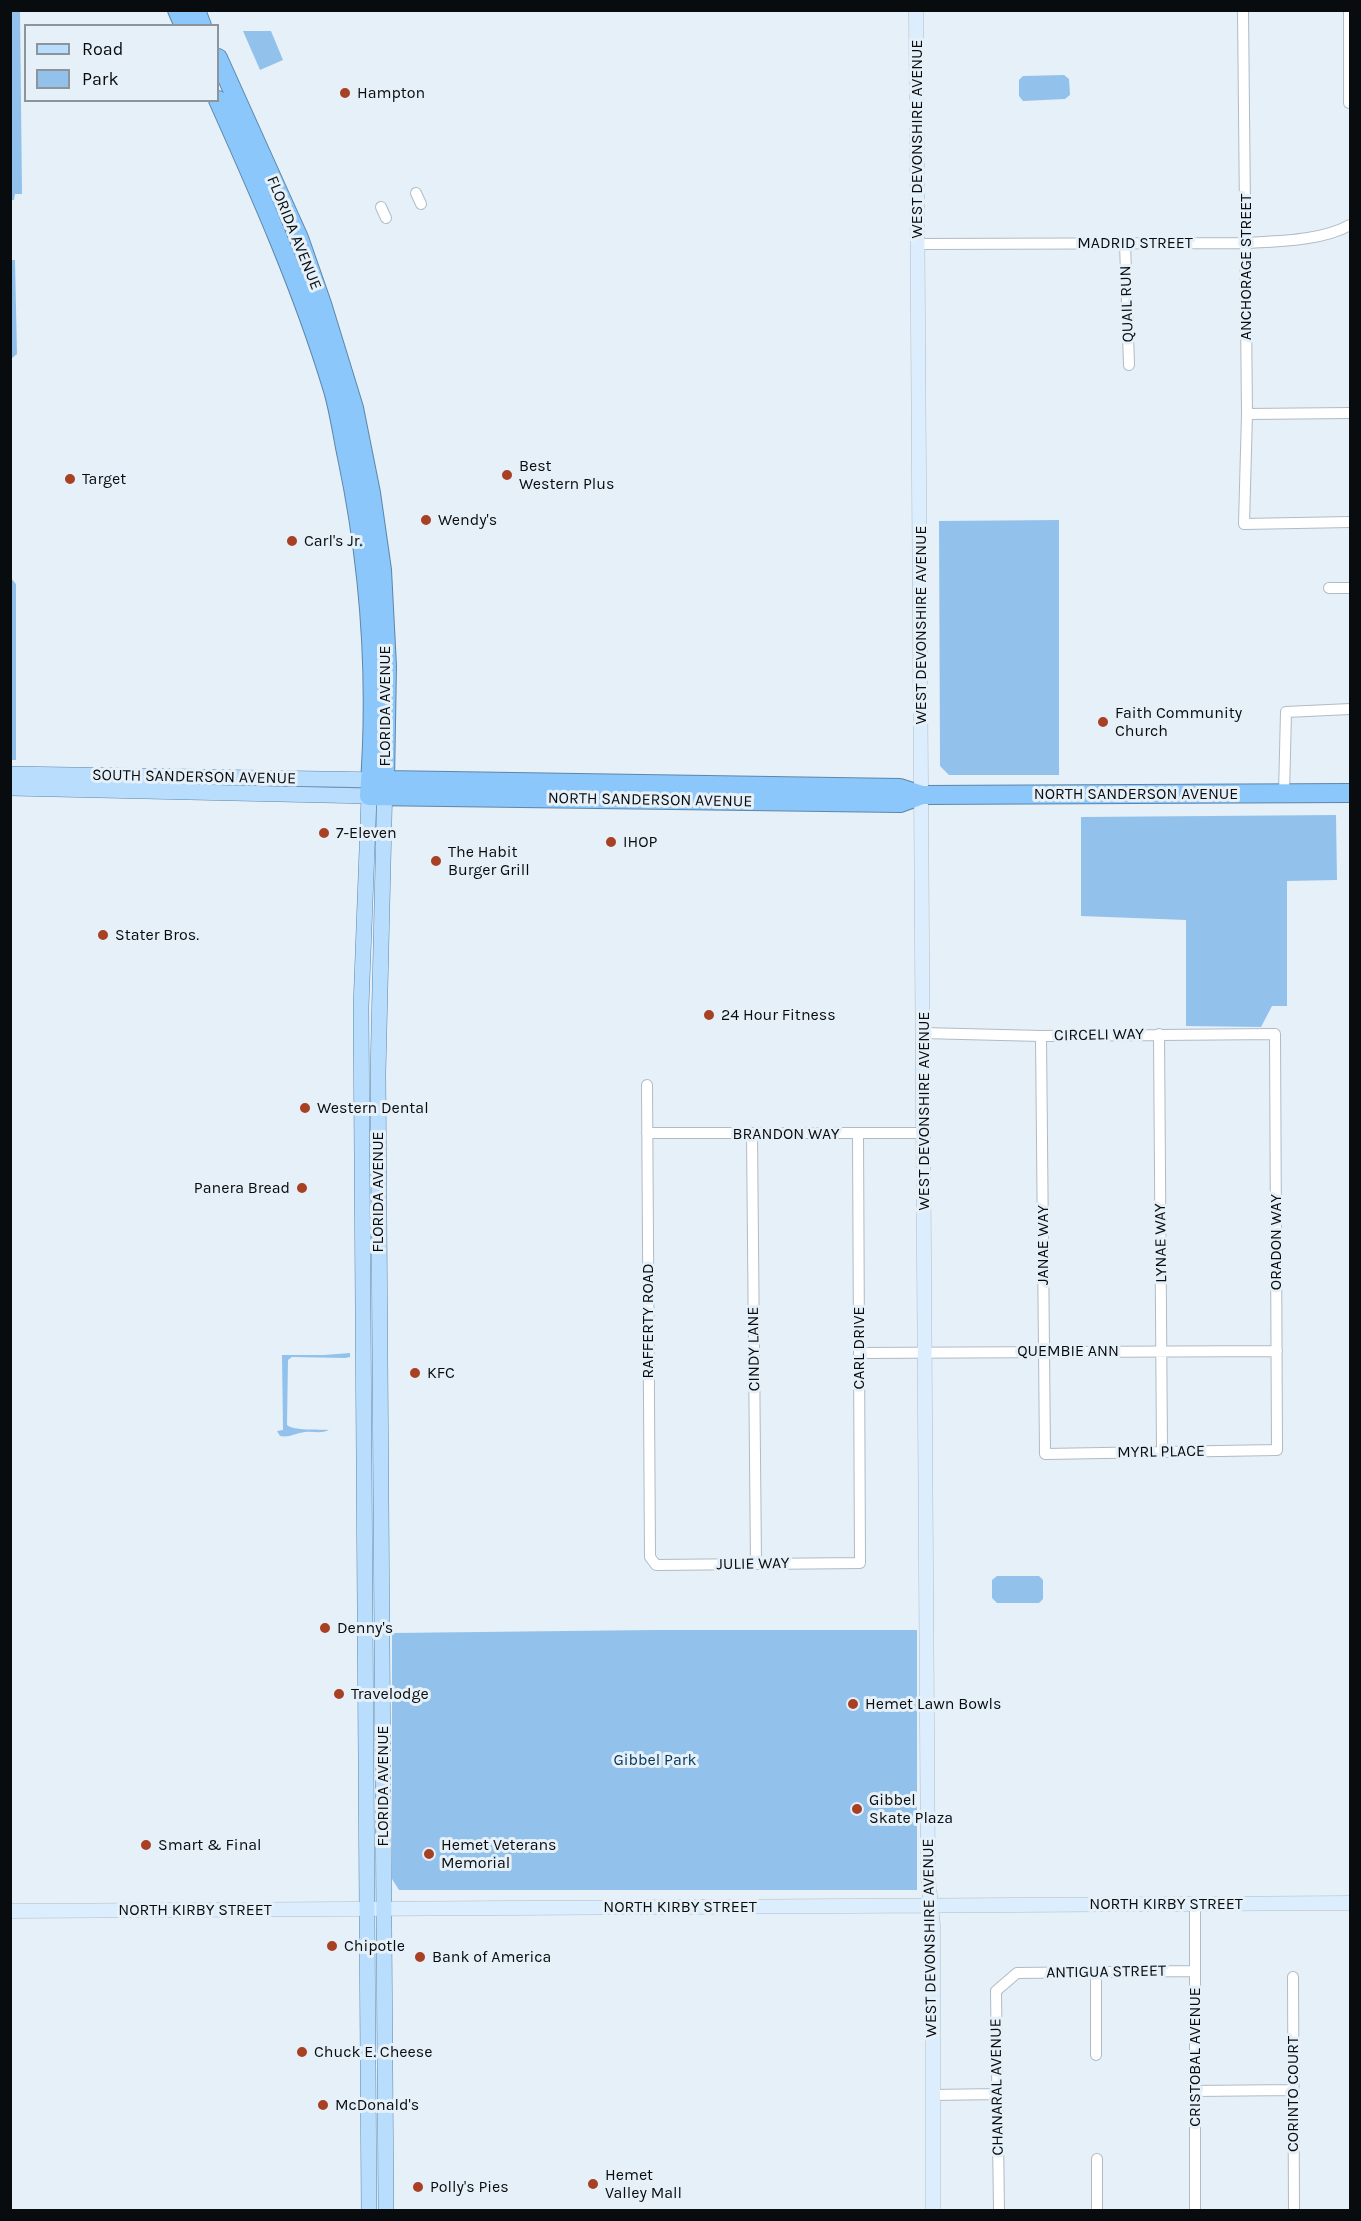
<!DOCTYPE html>
<html>
<head>
<meta charset="utf-8">
<style>
	body { margin:0 }
	#map { position:relative; width:1361px; height:2221px; overflow:hidden; background:#e6f0f9; font-family:Karla,sans-serif }
	canvas { display:block }
	.frame { position:absolute; inset:0; border:12px solid #080c0e; pointer-events:none }
	.legend { position:absolute; left:24px; top:24px; width:195px; height:78px; box-sizing:border-box; background:#e6f0f9; border:2px solid #8d959b; margin:0; padding:8px 10px; list-style:none; font-size:18px; color:#080c0e }
	.legend li { display:flex; align-items:center; gap:12px; height:30px }
	.legend b { width:30px; border:2px solid #8d959b }
</style>
</head>
<body>
<div id="map">
<canvas width="1361" height="2221"></canvas>
<div class="frame"></div>
<ul class="legend">
<li><b style="height:8px;background:#b9ddfd"></b>Road</li>
<li><b style="height:16px;background:#92c2eb"></b>Park</li>
</ul>
</div>
<script>
const ctx = document.querySelector('canvas').getContext('2d');
ctx.lineJoin = 'round';
function fill(path, color) { ctx.fillStyle = color; ctx.fill(path, 'evenodd'); }
function strokePath(path, color, width, dash) { ctx.strokeStyle = color; ctx.lineWidth = width; ctx.lineCap = dash ? 'butt' : 'round'; ctx.setLineDash(dash || []); ctx.stroke(path); }
function label(font, color, halo, rows, align = 'center') {
  ctx.font = font + ' Karla,sans-serif'; ctx.lineWidth = 6; ctx.setLineDash([]); ctx.textBaseline = 'middle'; ctx.strokeStyle = halo; ctx.fillStyle = color; for (const [text, x, y, turn = 0] of rows) {
    ctx.save(); ctx.translate(x, y); ctx.rotate((+turn || 0) * Math.PI / 180); ctx.textAlign = isNaN(turn) ? turn : align; if (halo) ctx.strokeText(text, 0, 0); ctx.fillText(text, 0, 0); ctx.restore();
  }
}
fill(new Path2D(`
	M11 10 20 11 22 194H15L14 200H11Z
	M243 31H271L283 60 260 70Z
	M1064 75 1069 79 1070 95 1065 99 1023 101 1019 96V80L1023 76Z
	M10 260H15L17 354 11 359Z
	M1059 520V775H949L940 766 939 521Z
	M11 578 16 584V760H10Z
	M1336 815 1337 880 1287 881V1006H1272L1261 1027 1186 1026V920L1081 916V817Z
	M350 1353V1357L345 1358 292 1357 288 1360 287 1425C294 1431 318 1429 329 1430 321 1434 313 1431 305 1432 296 1433 289 1438 280 1436L277 1431 283 1430 282 1355H324Z
	M997 1576H1039L1043 1580V1599L1039 1603H997L992 1598V1580Z
	M653 1630H917V1890H399L392 1879V1633Z`), '#92c2eb');
const street = new Path2D(`
	M1243 10 1247 414 1244 524 1350 522
	M1349 103V10
	M416 193 421 204
	M381 207 386 218
	M1125 243 1129 365
	M918 244 1246 243C1279 241 1321 241 1350 225
	M1247 414 1350 413
	M1329 588H1350
	M1284 794 1286 712 1350 709
	M923 1033 1041 1036 1275 1034 1277 1450 1045 1454 1041 1036
	M1159 1034 1162 1451
	M647 1085 650 1557 656 1565 860 1563 858 1134
	M647 1133H924
	M752 1134 756 1564
	M859 1353 1277 1351
	M1195 1904V2210
	M1293 1977 1294 2210
	M1096 2055V1973
	M1195 2091 1293 2090
	M932 2095 997 2094
	M999 2210 996 1991 1017 1973 1195 1971
	M1097 2210V2159`);
const secondary = new Path2D(`
	M916 10 928 1877 933 1925V2210
	M10 1911 1350 1903`);
const primary = new Path2D(`
	M10 774 385 780 378 1073 386 2210
	M10 788 369 796 361 1007 369 2210`);
const highway = new Path2D(`
	M177 10 184 26
	M196 10 202 26
	M218 58 299 238 322 304 354 408 371 493 382 570 387 666 385 780 900 788 922 795
	M218 100C260 194 302 288 332 387 339 409 342 434 347 457 370 567 378 684 369 796L900 803 922 795 1350 793`);
strokePath(street, '#b1bbc4', 12);
strokePath(secondary, '#b1bbc4', 15);
strokePath(primary, '#5d86a8', 16);
strokePath(highway, '#5d86a8', 20);
strokePath(street, '#fff', 10);
strokePath(secondary, '#dceefe', 14);
strokePath(primary, '#b9ddfd', 15);
strokePath(highway, '#8bc7fb', 18);
for (const [x, y, r, color] of [
	[345,93,6,"#a84024"],
	[507,475,6,"#a84024"],
	[70,479,6,"#a84024"],
	[426,520,6,"#a84024"],
	[292,541,6,"#a84024"],
	[1103,722,6,"#a84024"],
	[324,833,6,"#a84024"],
	[611,842,6,"#a84024"],
	[436,861,6,"#a84024"],
	[103,935,6,"#a84024"],
	[709,1015,6,"#a84024"],
	[305,1108,6,"#a84024"],
	[302,1188,6,"#a84024"],
	[415,1373,6,"#a84024"],
	[325,1628,6,"#a84024"],
	[339,1694,6,"#a84024"],
	[853,1704,6,"#a84024"],
	[857,1809,6,"#a84024"],
	[146,1845,6,"#a84024"],
	[429,1854,6,"#a84024"],
	[332,1946,6,"#a84024"],
	[420,1957,6,"#a84024"],
	[302,2052,6,"#a84024"],
	[323,2105,6,"#a84024"],
	[593,2184,6,"#a84024"],
	[418,2187,6,"#a84024"]
]) { const dot = new Path2D(); dot.arc(x, y, r, 0, 2 * Math.PI); ctx.fillStyle = color; ctx.fill(dot); strokePath(dot, '#e6f0f9', 2); }
label('16px', '#080c0e', '#e6f0f9', [
	["Hampton",357,93],
	["Best",519,466],
	["Western Plus",519,484],
	["Target",82,479],
	["Wendy's",438,520],
	["Carl's Jr.",304,541],
	["Faith Community",1115,713],
	["Church",1115,731],
	["7-Eleven",336,833],
	["IHOP",623,842],
	["The Habit",448,852],
	["Burger Grill",448,870],
	["Stater Bros.",115,935],
	["24 Hour Fitness",721,1015],
	["Western Dental",317,1108],
	["Panera Bread",290,1188,"right"],
	["KFC",427,1373],
	["Denny's",337,1628],
	["Travelodge",351,1694],
	["Hemet Lawn Bowls",865,1704],
	["Gibbel",869,1800],
	["Skate Plaza",869,1818],
	["Smart & Final",158,1845],
	["Hemet Veterans",441,1845],
	["Memorial",441,1863],
	["Chipotle",344,1946],
	["Bank of America",432,1957],
	["Chuck E. Cheese",314,2052],
	["McDonald's",335,2105],
	["Hemet",605,2175],
	["Valley Mall",605,2193],
	["Polly's Pies",430,2187]
], 'left');
label('16px', '#080c0e', '#e6f0f9', [
	["WEST DEVONSHIRE AVENUE",917,139,-90],
	["FLORIDA AVENUE",294,233,68],
	["MADRID STREET",1135,243],
	["ANCHORAGE STREET",1246,267,-90],
	["QUAIL RUN",1127,304,-92],
	["WEST DEVONSHIRE AVENUE",921,625,-90],
	["FLORIDA AVENUE",385,706,-90],
	["SOUTH SANDERSON AVENUE",194,777,1],
	["NORTH SANDERSON AVENUE",1136,794],
	["NORTH SANDERSON AVENUE",650,800,1],
	["CIRCELI WAY",1099,1035,-1],
	["WEST DEVONSHIRE AVENUE",924,1111,-90],
	["BRANDON WAY",786,1134],
	["FLORIDA AVENUE",378,1192,-90],
	["ORADON WAY",1276,1242,-90],
	["LYNAE WAY",1161,1243,-91],
	["JANAE WAY",1043,1245,-90],
	["RAFFERTY ROAD",648,1321,-90],
	["CARL DRIVE",859,1348,-90],
	["CINDY LANE",754,1349,-91],
	["QUEMBIE ANN",1068,1351],
	["MYRL PLACE",1161,1452,-1],
	["JULIE WAY",753,1564,-1],
	["FLORIDA AVENUE",383,1786,-90],
	["NORTH KIRBY STREET",1166,1904],
	["NORTH KIRBY STREET",680,1907],
	["NORTH KIRBY STREET",195,1910],
	["WEST DEVONSHIRE AVENUE",930,1938,-91],
	["ANTIGUA STREET",1106,1972,-1],
	["CRISTOBAL AVENUE",1195,2057,-90],
	["CHANARAL AVENUE",997,2087,-91],
	["CORINTO COURT",1293,2094,-90]
]);
label('16px', '#023659', '#e6f0f9', [
	["Gibbel Park",655,1760]
]);
</script>
</body>
</html>
